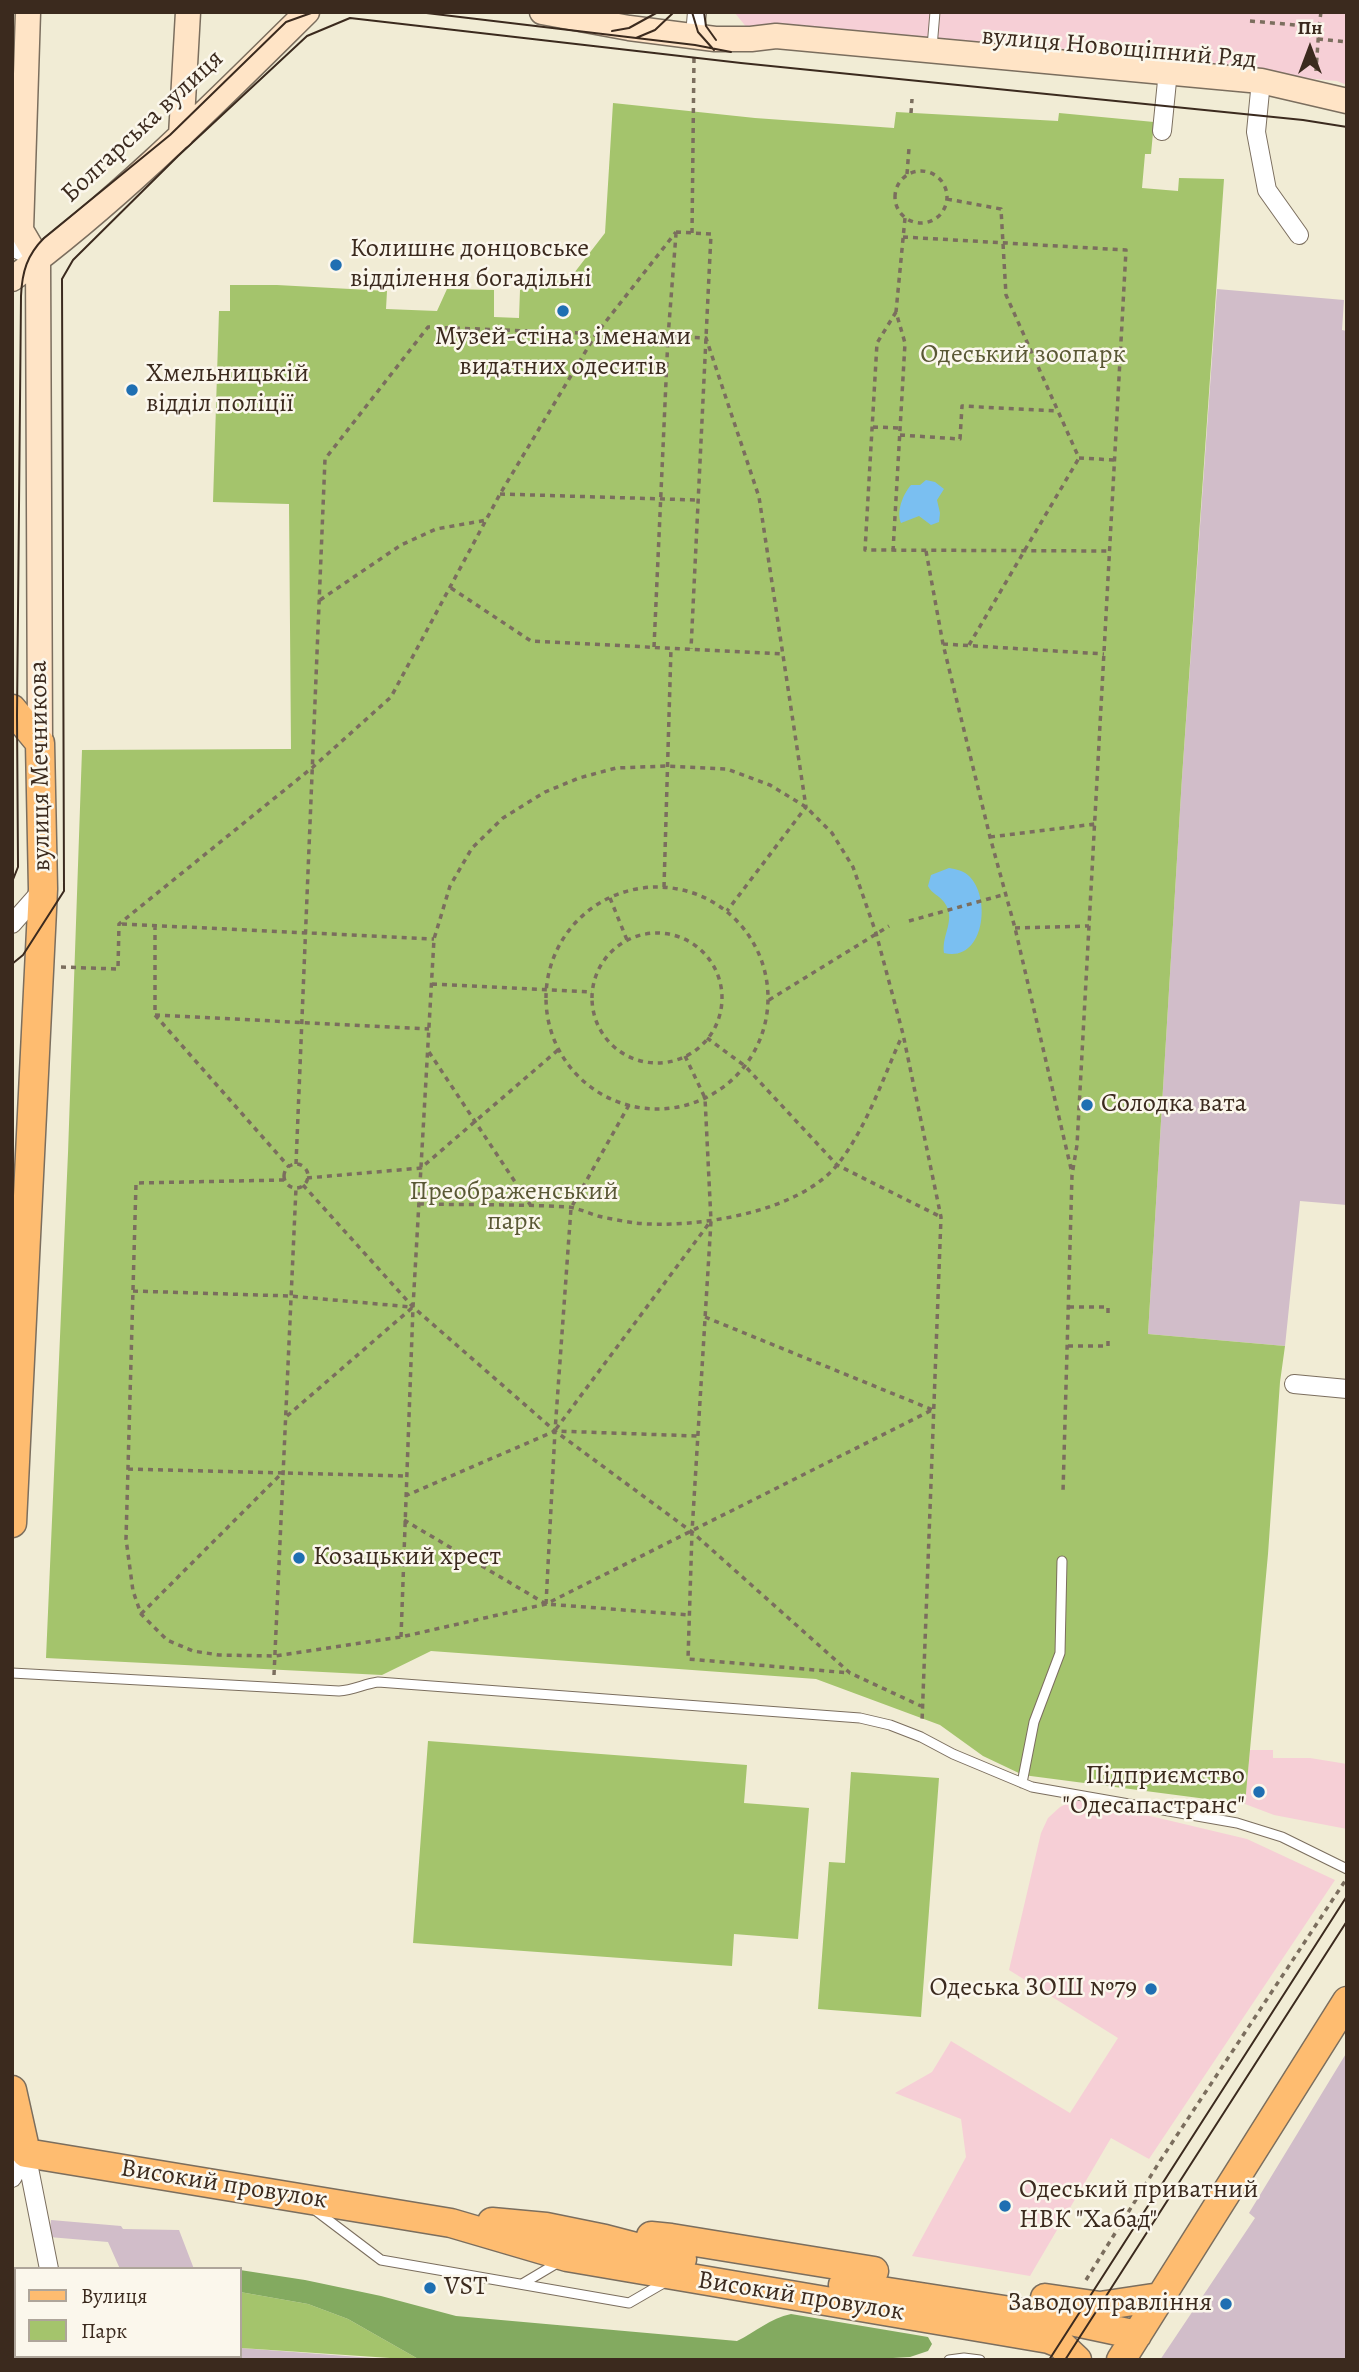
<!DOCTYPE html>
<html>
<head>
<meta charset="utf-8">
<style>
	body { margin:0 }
	#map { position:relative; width:1359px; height:2372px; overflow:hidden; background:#f1ecd5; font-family:Alegreya,serif }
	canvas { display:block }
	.frame { position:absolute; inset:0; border:14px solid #3b2a1e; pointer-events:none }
	.legend { position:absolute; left:14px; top:2267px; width:228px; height:91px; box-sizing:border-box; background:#fbf7ec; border:2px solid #aea59a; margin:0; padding:9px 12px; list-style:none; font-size:21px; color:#3b2a1e }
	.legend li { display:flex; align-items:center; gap:14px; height:35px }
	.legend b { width:35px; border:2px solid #aea59a }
	.north { position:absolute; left:1275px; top:14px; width:70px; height:70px; -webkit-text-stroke:5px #fbf7ec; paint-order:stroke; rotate:0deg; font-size:19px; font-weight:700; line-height:28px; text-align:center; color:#3b2a1e }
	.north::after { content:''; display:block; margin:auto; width:24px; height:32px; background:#3b2a1e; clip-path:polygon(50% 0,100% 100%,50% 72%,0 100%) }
</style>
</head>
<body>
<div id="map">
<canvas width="1359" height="2372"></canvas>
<div class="frame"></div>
<ul class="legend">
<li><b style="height:9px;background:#febc70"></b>Вулиця</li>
<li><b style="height:19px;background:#a4c46c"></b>Парк</li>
</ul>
<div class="north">Пн</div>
</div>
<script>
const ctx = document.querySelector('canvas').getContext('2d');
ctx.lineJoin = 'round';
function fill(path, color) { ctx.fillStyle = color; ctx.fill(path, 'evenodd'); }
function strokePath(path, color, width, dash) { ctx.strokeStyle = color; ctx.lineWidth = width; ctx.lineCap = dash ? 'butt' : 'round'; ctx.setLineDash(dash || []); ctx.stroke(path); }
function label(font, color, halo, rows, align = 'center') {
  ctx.font = font + ' Alegreya,serif'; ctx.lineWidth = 5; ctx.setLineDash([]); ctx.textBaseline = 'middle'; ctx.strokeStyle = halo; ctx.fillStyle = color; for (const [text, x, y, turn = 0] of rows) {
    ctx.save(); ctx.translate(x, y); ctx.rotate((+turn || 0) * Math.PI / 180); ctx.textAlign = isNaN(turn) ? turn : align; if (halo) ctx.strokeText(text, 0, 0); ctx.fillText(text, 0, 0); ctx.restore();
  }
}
fill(new Path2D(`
	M734 12H1347V85L1337 81 748 29Z
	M1250 1750H1273V1758H1310L1347 1764V1829L1274 1815 1245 1804Z
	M1083 1800 1247 1839 1335 1880 1149 2159 1111 2138 1030 2276 912 2256 966 2157 961 2119 895 2093 932 2072 951 2041 1070 2113 1118 2038 1009 1970 1041 1833 1048 1818 1060 1807 1072 1801Z`), '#f6cfd6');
fill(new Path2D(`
	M1217 289 1344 300 1342 330 1347 331V1205L1300 1201 1285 1346 1148 1334 1182 777Z
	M1347 2052V2360H1160L1255 2218 1249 2213Z
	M51 2220 121 2226 123 2229 179 2230 194 2269H120L108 2242 49 2237Z
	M241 2348 398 2360H241Z`), '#d1bdc9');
fill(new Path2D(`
	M613 103 755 118 894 128 896 112 1058 121 1059 113 1154 122 1151 154H1145L1142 188 1178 191 1179 178 1224 179 1182 777 1148 1334 1285 1346 1280 1382 1268 1554 1245 1804 1023 1775 983 1756 940 1725 816 1679 431 1651 382 1675 46 1658 68 1153 82 750 291 749 289 504 213 502 219 311H230V285H277L387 291 386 309 437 311 447 289 494 290V317L519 318 520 290 571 277 605 233Z
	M428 1741 747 1765 744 1803 809 1808 798 1939 734 1934 732 1966 413 1943Z
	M851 1772 939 1778 921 2017 818 2009 829 1862 845 1863Z
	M240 2292 308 2304 348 2319 420 2360 241 2348V2360H232L231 2356H240Z`), '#a4c46c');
fill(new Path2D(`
	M240 2270 305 2280 381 2296 456 2316 737 2341C756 2332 770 2318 791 2314L928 2337 932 2344 928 2351 910 2357 859 2360H420L348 2319 308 2304 240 2292Z`), '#83aa60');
fill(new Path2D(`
	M926 480 935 482 944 489 937 500 940 513 939 522 931 525 919 516 901 523C896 512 903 494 911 485H920Z
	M949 868C956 869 964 871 969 876 992 898 984 963 944 953 941 935 957 919 944 902 939 895 932 894 928 886L931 875Z`), '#7abff1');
const lane = new Path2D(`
	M932 47 935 12
	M12 1673 339 1691C354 1690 364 1684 378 1682L860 1718 890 1725 921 1737 953 1754 1032 1787 1237 1823 1282 1837 1347 1869
	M1022 1783 1034 1722 1060 1653 1062 1561
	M315 2210 381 2260 629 2303 667 2281
	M522 2284 559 2262
	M949 2360 964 2358 980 2360`);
const street = new Path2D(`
	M695 35 697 12
	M1261 81 1256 132 1267 190 1299 235
	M1162 131 1168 71
	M12 247 38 259
	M12 924 43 889
	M1294 1384 1347 1389
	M26 2153 49 2269
	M12 2178 26 2153
	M67 2356 68 2360`);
const secondary = new Path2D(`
	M28 12 21 230 38 259 40 743
	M542 12 629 28 715 39H751L776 36 1261 81 1347 101
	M181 136 188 12
	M12 279C119 200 213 105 307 12`);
const primary = new Path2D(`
	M12 709 40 743 43 889 12 1523
	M12 2090 26 2153 451 2223 567 2257 1049 2339 1059 2343 1077 2360
	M492 2222 546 2227 605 2239 682 2259
	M651 2236 671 2238 874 2271
	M843 2285 1062 2319 1137 2335
	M1045 2298 1100 2306 1160 2297
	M1121 2360 1347 2001`);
strokePath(lane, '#7b6e5e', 11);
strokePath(street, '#7b6e5e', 20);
strokePath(secondary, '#7b6e5e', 27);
strokePath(primary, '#7b6e5e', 31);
strokePath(new Path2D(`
	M1250 21 1319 27 1316 71
	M1319 27 1321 12
	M1318 39 1347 42
	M911 113 912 99
	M895 197a26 26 0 1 1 52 0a26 26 0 1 1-52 0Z
	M907 174 909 148
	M947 199 1001 209 1006 295 1079 458
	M676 232 711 234 691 649
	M692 233 694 56
	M903 237 1126 250 1077 1145 1072 1175 1063 1492
	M896 312 877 343 865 550 1109 551
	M873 427 900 428
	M900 435 960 439 962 406 1058 411
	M1079 458 1115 460
	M500 494 697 500
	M893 551 905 343 896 312 905 218
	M926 551 943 644 990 837 1015 928 1072 1173
	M451 588 531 641 783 654
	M320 600 401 545 436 529 487 520
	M943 644 1104 654
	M969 645 1079 458
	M654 647 668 337 676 234
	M990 837 1095 824
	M664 887 671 648
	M546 998a111 111 0 1 1 222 0a111 111 0 1 1-222 0Z
	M610 898 627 940
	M909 921 1006 894
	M122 924 434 939
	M155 925V1015L289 1167
	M1015 928 1089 926
	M592 998a65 65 0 1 1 130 0a65 65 0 1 1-130 0Z
	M61 967 118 969 119 924 313 767 391 697 500 494 596 334 676 232
	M432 984 592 992
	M769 1000 889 926
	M155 1015 429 1029
	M707 1038 745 1066 837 1165 941 1217
	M429 1052 531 1206
	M685 1056 705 1098 711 1221 692 1532 688 1659 850 1673
	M296 1164 325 459 428 327 706 338 759 497 806 807 727 911
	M284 1176a12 12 0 1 1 24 0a12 12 0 1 1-24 0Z
	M307 1178 421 1168 558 1050
	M284 1180 136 1183 126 1539 133 1591 141 1614 167 1640 193 1651 219 1655 275 1656 401 1637 546 1604 932 1410
	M303 1185 413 1307 555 1431 692 1532 850 1673 921 1706
	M419 1204C468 1205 518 1204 568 1207 578 1208 588 1213 598 1216 610 1219 623 1221 635 1223 694 1229 799 1213 838 1164 867 1127 883 1078 902 1036
	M133 1291 290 1296 411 1307
	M1069 1307H1108V1317
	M705 1317 933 1410
	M1068 1346H1108V1338
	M287 1416 413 1307
	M556 1429 710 1222
	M128 1469 406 1476
	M405 1496 555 1431 697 1436
	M404 1520 546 1604 689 1615
	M546 1604 555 1431 571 1208 629 1105
	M141 1614 282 1473
	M401 1637 413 1307 434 939 450 886 472 848 503 818 545 792 579 778 616 768 667 766 727 769 770 785 806 807 832 833 853 867 876 933 903 1034 941 1217 922 1722
	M274 1675 296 1188
	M1086 2280 1160 2161 1345 1881`), '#7b6e5e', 3.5, [5, 5]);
strokePath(lane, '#fff', 9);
strokePath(street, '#fff', 18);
strokePath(secondary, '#ffe4c6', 24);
strokePath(primary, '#febc70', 28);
strokePath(new Path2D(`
	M418 12 695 45 731 52
	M692 12 698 32 714 50
	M704 12 706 26 716 40
	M612 31 629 28 658 12
	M636 38 655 30 674 12
	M12 882 18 867 17 715 21 296C22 272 27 255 44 238L170 135 286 22 314 12
	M12 964 23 955 64 891 62 279 73 260 178 156 307 36 350 18 741 63 1303 120 1347 127
	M1049 2360 1347 1896
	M1065 2360 1347 1921`), '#3b2a1e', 2);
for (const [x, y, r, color] of [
	[336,265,7,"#1f6fb2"],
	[563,311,7,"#1f6fb2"],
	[132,390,7,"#1f6fb2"],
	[1087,1105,7,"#1f6fb2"],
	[299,1558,7,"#1f6fb2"],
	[1259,1792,7,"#1f6fb2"],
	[1151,1989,7,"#1f6fb2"],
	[1005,2206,7,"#1f6fb2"],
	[430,2288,7,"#1f6fb2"],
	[1226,2304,7,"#1f6fb2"]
]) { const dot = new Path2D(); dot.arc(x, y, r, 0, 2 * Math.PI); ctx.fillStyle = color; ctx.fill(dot); strokePath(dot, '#fbf7ec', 2.5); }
label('26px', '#3b2a1e', '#fbf7ec', [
	["вулиця Новощіпний Ряд",1119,49,5],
	["Болгарська вулиця",143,127,-43],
	["вулиця Мечникова",41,766,-91],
	["Високий провулок",224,2185,9],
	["Високий провулок",801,2297,9]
]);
label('26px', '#3b2a1e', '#fbf7ec', [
	["Колишнє донцовське",350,250],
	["відділення богадільні",350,280],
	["Музей-стіна з іменами",563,338,"center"],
	["видатних одеситів",563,368,"center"],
	["Хмельницькій",146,375],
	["відділ поліції",146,405],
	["Солодка вата",1101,1105],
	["Козацький хрест",313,1558],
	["Підприємство",1245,1777,"right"],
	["\"Одесапастранс\"",1245,1807,"right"],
	["Одеська ЗОШ №79",1137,1989,"right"],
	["Одеський приватний",1019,2191],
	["НВК \"Хабад\"",1019,2221],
	["VST",444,2288],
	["Заводоуправління",1212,2304,"right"]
], 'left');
label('26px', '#5a5835', '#fbf7ec', [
	["Одеський зоопарк",1023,356],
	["Преображенський",514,1193],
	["парк",514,1223]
]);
</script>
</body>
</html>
